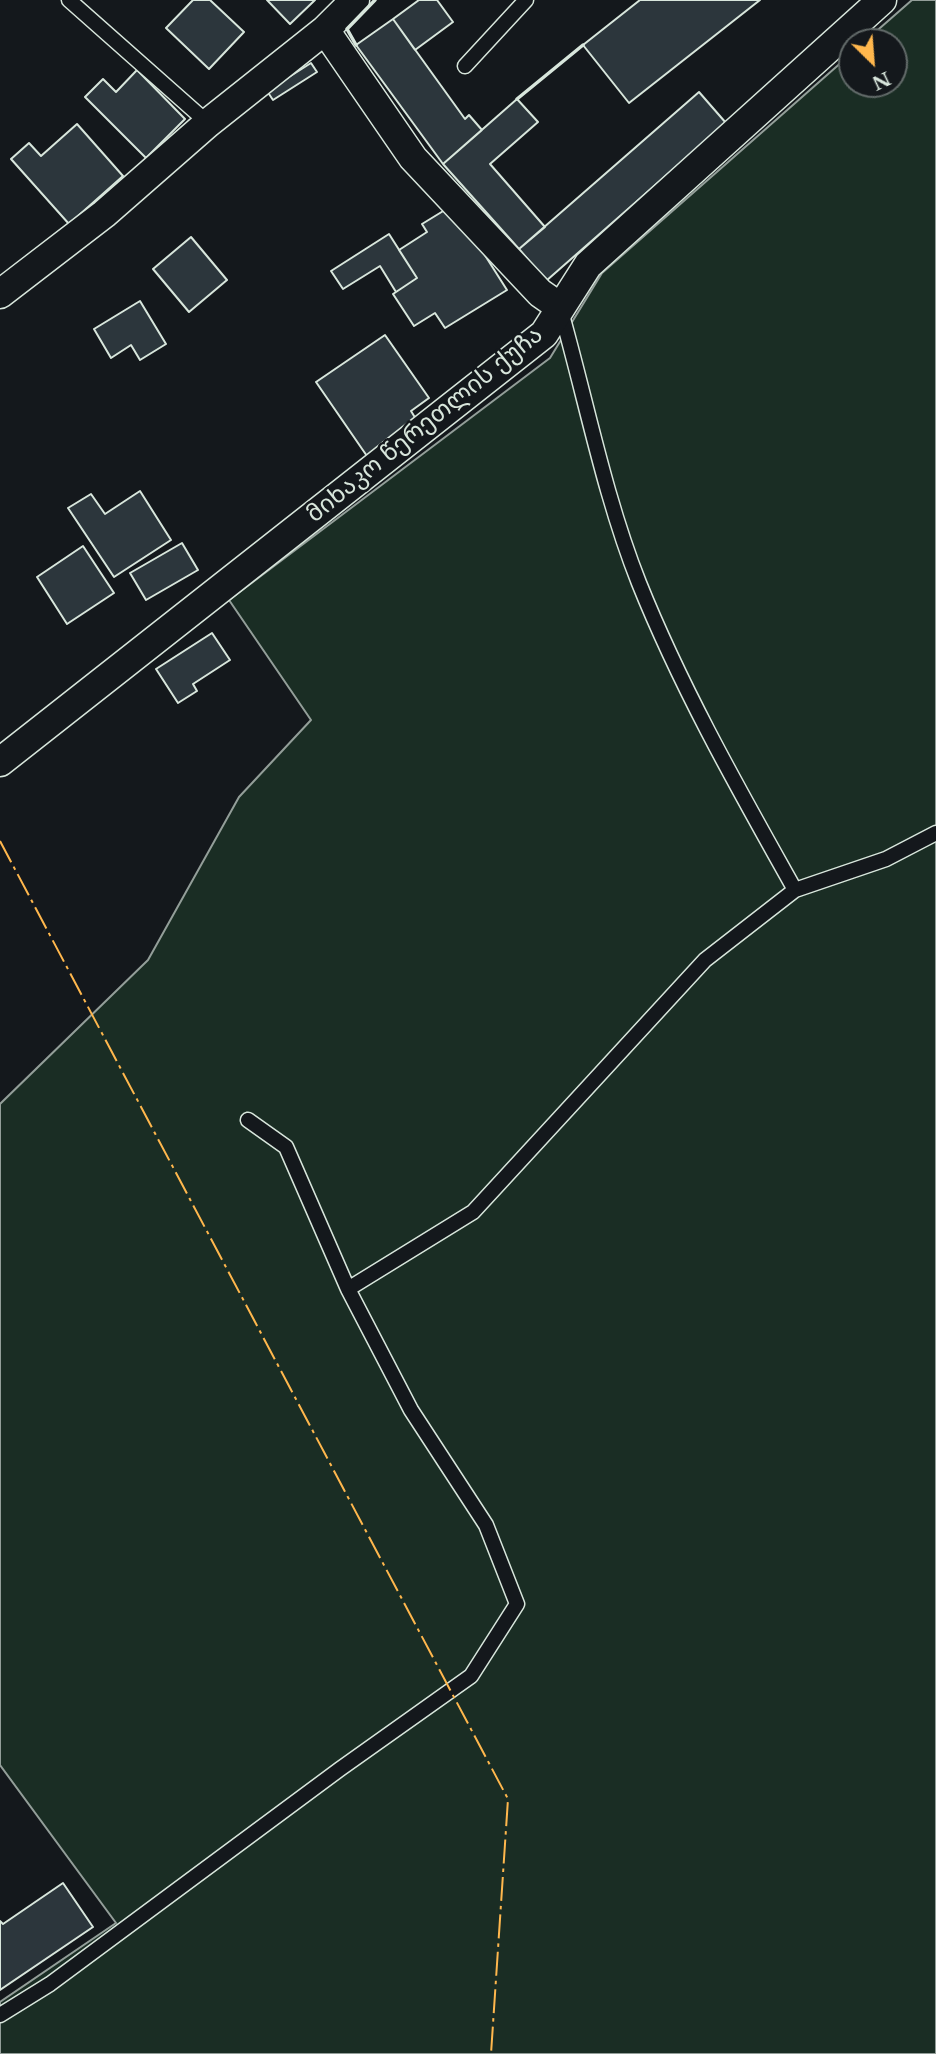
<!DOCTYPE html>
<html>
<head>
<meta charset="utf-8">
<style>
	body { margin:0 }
	#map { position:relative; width:936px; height:2054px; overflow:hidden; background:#14181c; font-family:"Libre Baskerville",serif }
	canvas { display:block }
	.north { position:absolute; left:838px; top:28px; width:70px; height:70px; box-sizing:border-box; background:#14181c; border:2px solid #626a69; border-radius:50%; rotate:155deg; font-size:19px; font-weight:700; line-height:28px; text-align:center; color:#d8e6dc }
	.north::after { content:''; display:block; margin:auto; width:24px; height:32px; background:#ffb74d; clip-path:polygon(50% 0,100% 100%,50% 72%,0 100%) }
</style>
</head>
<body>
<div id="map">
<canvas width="936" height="2054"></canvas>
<div class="north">N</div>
</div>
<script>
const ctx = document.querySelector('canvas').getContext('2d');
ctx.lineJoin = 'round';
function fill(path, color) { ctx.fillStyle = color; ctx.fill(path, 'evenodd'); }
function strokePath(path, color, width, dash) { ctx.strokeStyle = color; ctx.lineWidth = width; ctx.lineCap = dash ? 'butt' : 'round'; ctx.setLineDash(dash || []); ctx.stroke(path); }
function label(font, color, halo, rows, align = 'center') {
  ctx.font = font + ' "Libre Baskerville","Noto Sans Georgian",serif'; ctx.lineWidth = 5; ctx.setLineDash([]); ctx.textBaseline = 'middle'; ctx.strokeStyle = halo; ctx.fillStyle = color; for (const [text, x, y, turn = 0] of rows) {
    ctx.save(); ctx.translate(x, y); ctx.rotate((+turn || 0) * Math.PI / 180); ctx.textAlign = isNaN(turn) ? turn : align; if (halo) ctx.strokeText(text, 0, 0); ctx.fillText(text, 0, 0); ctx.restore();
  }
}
const green = new Path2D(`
	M912 0H936V2054H0V2002L116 1923 0 1765V1104L148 960 239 797 311 720 229 600 550 358 602 273 852 53V84H894V42H864Z`);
fill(green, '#1a2d24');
strokePath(green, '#939e99', 2);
const building = new Path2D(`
	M193 0H210L244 32 209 69 166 28Z
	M267 0H315L290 24Z
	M419 0H437L453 22 415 50 393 19Z
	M640 0H760L629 103 583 45Z
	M393 19 465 119 469 115 482 130 443 164 356 45Z
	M311 63 317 72 273 100 267 91Z
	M137 70 185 119 146 158 85 97 103 79 116 92Z
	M699 92 726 123 546 281 519 249Z
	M517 99 538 122 490 164 545 227 519 249 443 164Z
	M77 124 123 176 69 224 11 159 29 143 41 156Z
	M453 205 507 290 445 328 435 313 414 326 393 294 417 278 399 250 427 232 422 224Z
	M389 234 417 278 396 292 380 266 343 289 331 271Z
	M191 237 227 280 189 312 153 269Z
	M140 301 166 344 140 360 131 345 111 358 94 329Z
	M385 335 429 398 411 411 419 424 369 459 316 382Z
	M140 491 171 540 114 577 68 508 91 494 105 514Z
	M182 543 198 570 146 600 130 573Z
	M83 546 114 593 67 624 37 577Z
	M212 633 230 660 193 684 197 691 178 703 156 669Z
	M63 1883 93 1927 0 1990V1921L3 1924Z`);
fill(building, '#2c363c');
strokePath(building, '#d8e6dc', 2);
const lane = new Path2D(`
	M69 0 208 123
	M465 66 526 0
	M560 308C586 399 604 495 639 583 682 690 739 790 795 890
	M248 1120 286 1147 348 1289
	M0 2015 50 1984 340 1769 471 1676 517 1604 486 1525 411 1410 348 1289 473 1212 705 960 795 890 886 859 936 833`);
const street = new Path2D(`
	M325 30 413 158 540 293 560 307
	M0 294 104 214 208 123 325 30 355 0
	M0 762 544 334 588 265 882 0`);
strokePath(lane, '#d8e6dc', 17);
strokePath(street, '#d8e6dc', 31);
strokePath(lane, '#14181c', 14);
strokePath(street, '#14181c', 28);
strokePath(new Path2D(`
	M356 45 347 29 375 0
	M517 99 583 45`), '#d8e6dc', 3.5);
strokePath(new Path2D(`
	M0 841 508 1799 491 2054`), '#ffb74d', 2, [24, 5, 3.5, 5]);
label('24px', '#d8e6dc', '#14181c', [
	["მიხაკო წერეთლის ქუჩა",425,425,-39]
]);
</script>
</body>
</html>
